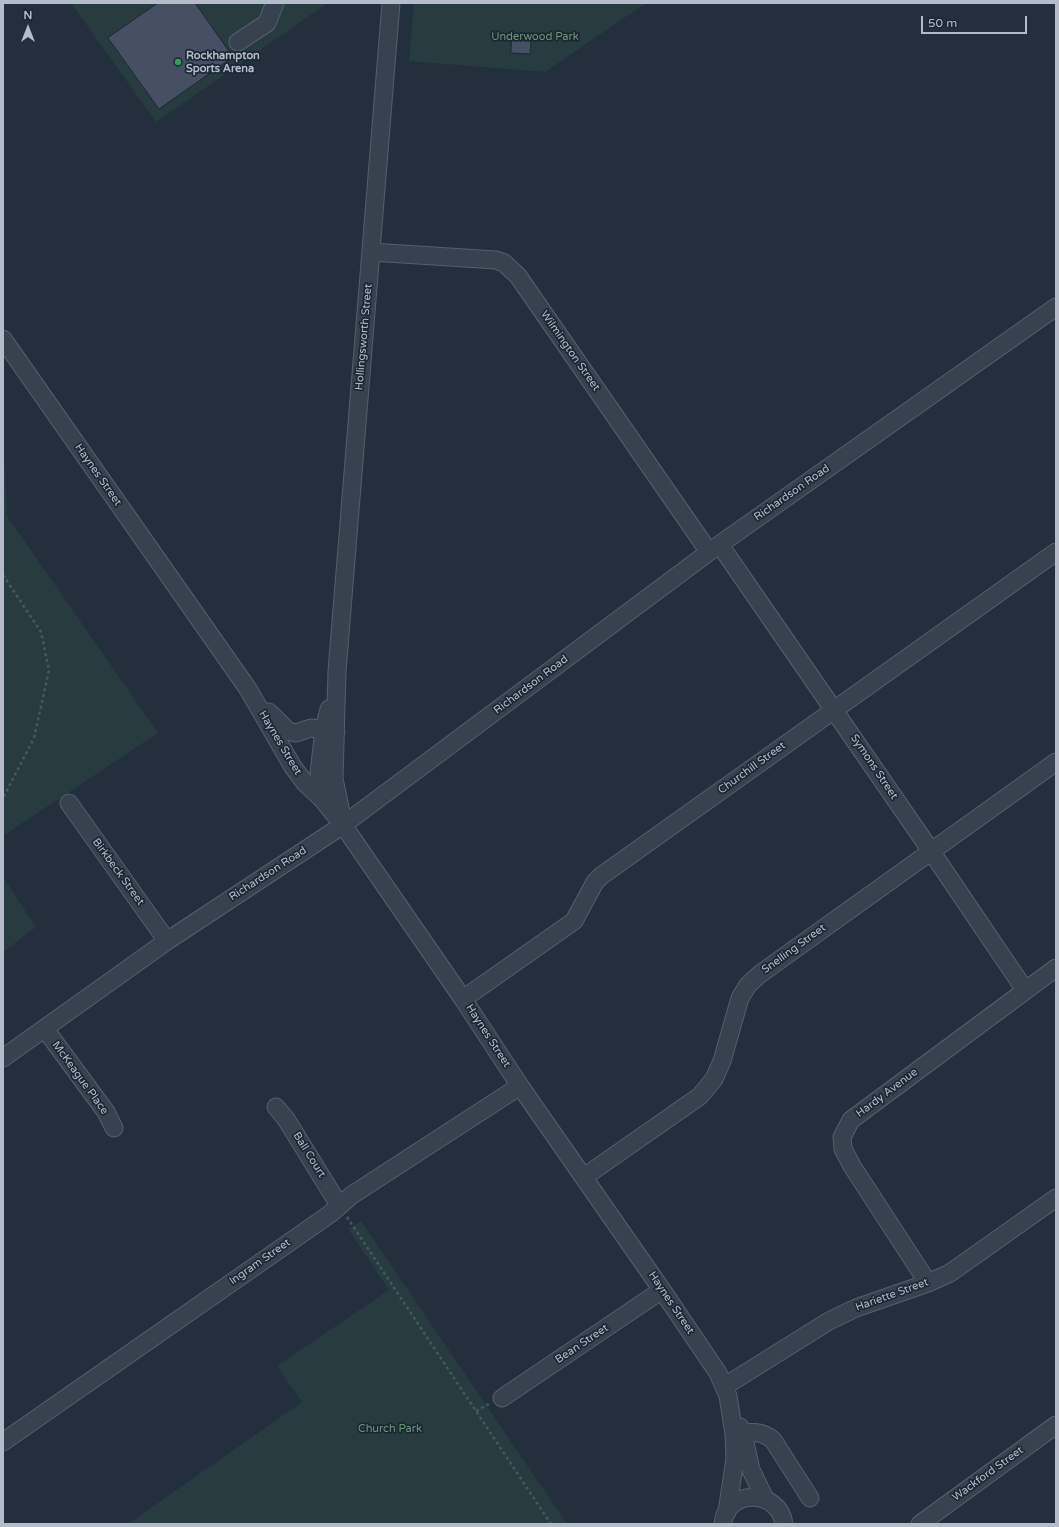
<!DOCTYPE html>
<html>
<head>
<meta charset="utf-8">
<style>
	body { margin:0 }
	#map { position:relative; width:1059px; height:1527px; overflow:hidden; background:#242f3e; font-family:"Varela Round",sans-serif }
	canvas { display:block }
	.frame { position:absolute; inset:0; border:4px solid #b4bcc9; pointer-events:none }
	.north { position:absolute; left:8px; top:8px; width:40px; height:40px; -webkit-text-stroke:3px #1d2633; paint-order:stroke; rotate:0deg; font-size:11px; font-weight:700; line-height:16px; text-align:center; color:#b4bcc9 }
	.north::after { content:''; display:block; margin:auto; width:14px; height:18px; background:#b4bcc9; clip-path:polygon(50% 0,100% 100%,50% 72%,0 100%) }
	.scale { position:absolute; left:921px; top:16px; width:106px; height:18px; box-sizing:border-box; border:2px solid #b4bcc9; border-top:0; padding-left:5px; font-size:12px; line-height:14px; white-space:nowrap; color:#b4bcc9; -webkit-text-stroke:3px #1d2633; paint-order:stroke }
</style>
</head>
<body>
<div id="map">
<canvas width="1059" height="1527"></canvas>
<div class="frame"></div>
<div class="north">N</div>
<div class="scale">50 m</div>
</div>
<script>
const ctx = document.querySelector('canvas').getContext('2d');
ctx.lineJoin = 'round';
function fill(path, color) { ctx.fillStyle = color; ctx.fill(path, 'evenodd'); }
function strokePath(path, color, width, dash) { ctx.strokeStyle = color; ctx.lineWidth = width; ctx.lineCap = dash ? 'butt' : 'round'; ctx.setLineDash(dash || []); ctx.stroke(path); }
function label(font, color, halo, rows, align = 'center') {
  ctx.font = font + ' "Varela Round",sans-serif'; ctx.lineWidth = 3.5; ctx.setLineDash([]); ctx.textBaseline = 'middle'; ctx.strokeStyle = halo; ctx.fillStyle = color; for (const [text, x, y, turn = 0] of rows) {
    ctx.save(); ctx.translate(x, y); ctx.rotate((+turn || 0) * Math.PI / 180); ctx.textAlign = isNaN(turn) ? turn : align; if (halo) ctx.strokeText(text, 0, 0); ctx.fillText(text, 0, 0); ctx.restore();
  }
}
fill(new Path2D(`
	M71 3H328L156 122Z
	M414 3H646L545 72 409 61Z
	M3 464 5 467 7 516 158 733 3 836Z
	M3 877 36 927 3 952Z
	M361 1221 567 1524H128L302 1402 277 1366 389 1290 348 1229Z`), '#263c3f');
const building = new Path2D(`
	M158 3H195L233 57 159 109 108 38Z
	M512 40 531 41 530 54 511 53Z`);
fill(building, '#455162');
strokePath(building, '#1f2835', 1);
const minor = new Path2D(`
	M238 42 267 23 275 3
	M371 252 496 260 504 263 518 276 709 552
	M3 339 248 689 293 767 305 783 322 799 343 825 463 999 520 1086 662 1290 718 1373 728 1396 734 1434 735 1459 727 1512
	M720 545 931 851 1025 990
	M269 712 288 731 296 733 311 728 336 732
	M322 799 319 773 324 729 329 709
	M69 803 167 941
	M343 822 334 779 337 671 391 3
	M463 999 574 921 595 882 601 876 1056 552
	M45 1029 106 1112 114 1128
	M3 1058 167 941 343 825 709 552 1056 307
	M276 1107 286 1119 339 1205
	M584 1177 700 1096 714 1079 722 1061 740 998 748 985 760 974 1056 762
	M928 1283 852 1166 843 1149 842 1137 851 1120 1056 968
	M725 1386 829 1321 856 1308 928 1283 950 1273 1056 1198
	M502 1398 662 1290
	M740 1427 743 1433 751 1470 765 1499
	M734 1434C749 1432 761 1430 773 1440L810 1498
	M3 1442 330 1214 352 1195 520 1086
	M723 1524C725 1489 779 1488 784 1524
	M920 1524 1056 1425`);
strokePath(minor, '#565f6c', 19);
strokePath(new Path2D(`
	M3 575 41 632 49 670 34 738 3 798
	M347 1217 551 1524
	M476 1411 489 1404`), '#44595c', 2.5, [3, 3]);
strokePath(minor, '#38414e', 17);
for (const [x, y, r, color] of [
	[178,62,4,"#2e9e5b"]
]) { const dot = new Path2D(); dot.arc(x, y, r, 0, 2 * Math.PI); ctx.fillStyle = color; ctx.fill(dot); strokePath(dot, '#1d2633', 1.5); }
label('11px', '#6b9a76', '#1d2633', [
	["Underwood Park",535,37],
	["Church Park",390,1429]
]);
label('bold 11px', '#b4bcc9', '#1d2633', [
	["Rockhampton",186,56],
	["Sports Arena",186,69]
], 'left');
label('11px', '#b4bcc9', '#1d2633', [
	["Hollingsworth Street",364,337,-85],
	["Wilmington Street",570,351,55],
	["Haynes Street",98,475,55],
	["Richardson Road",792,493,-35],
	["Richardson Road",531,685,-37],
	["Haynes Street",280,743,59],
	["Symons Street",874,767,56],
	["Churchill Street",752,768,-36],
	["Birkbeck Street",118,872,54],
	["Richardson Road",268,874,-33],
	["Snelling Street",794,949,-36],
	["Haynes Street",488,1036,57],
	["McKeague Place",80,1078,54],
	["Hardy Avenue",887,1093,-37],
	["Ball Court",309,1155,58],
	["Ingram Street",260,1262,-35],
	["Hariette Street",892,1295,-20],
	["Haynes Street",671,1303,56],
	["Bean Street",582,1344,-34],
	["Wackford Street",988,1474,-36]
]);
</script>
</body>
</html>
